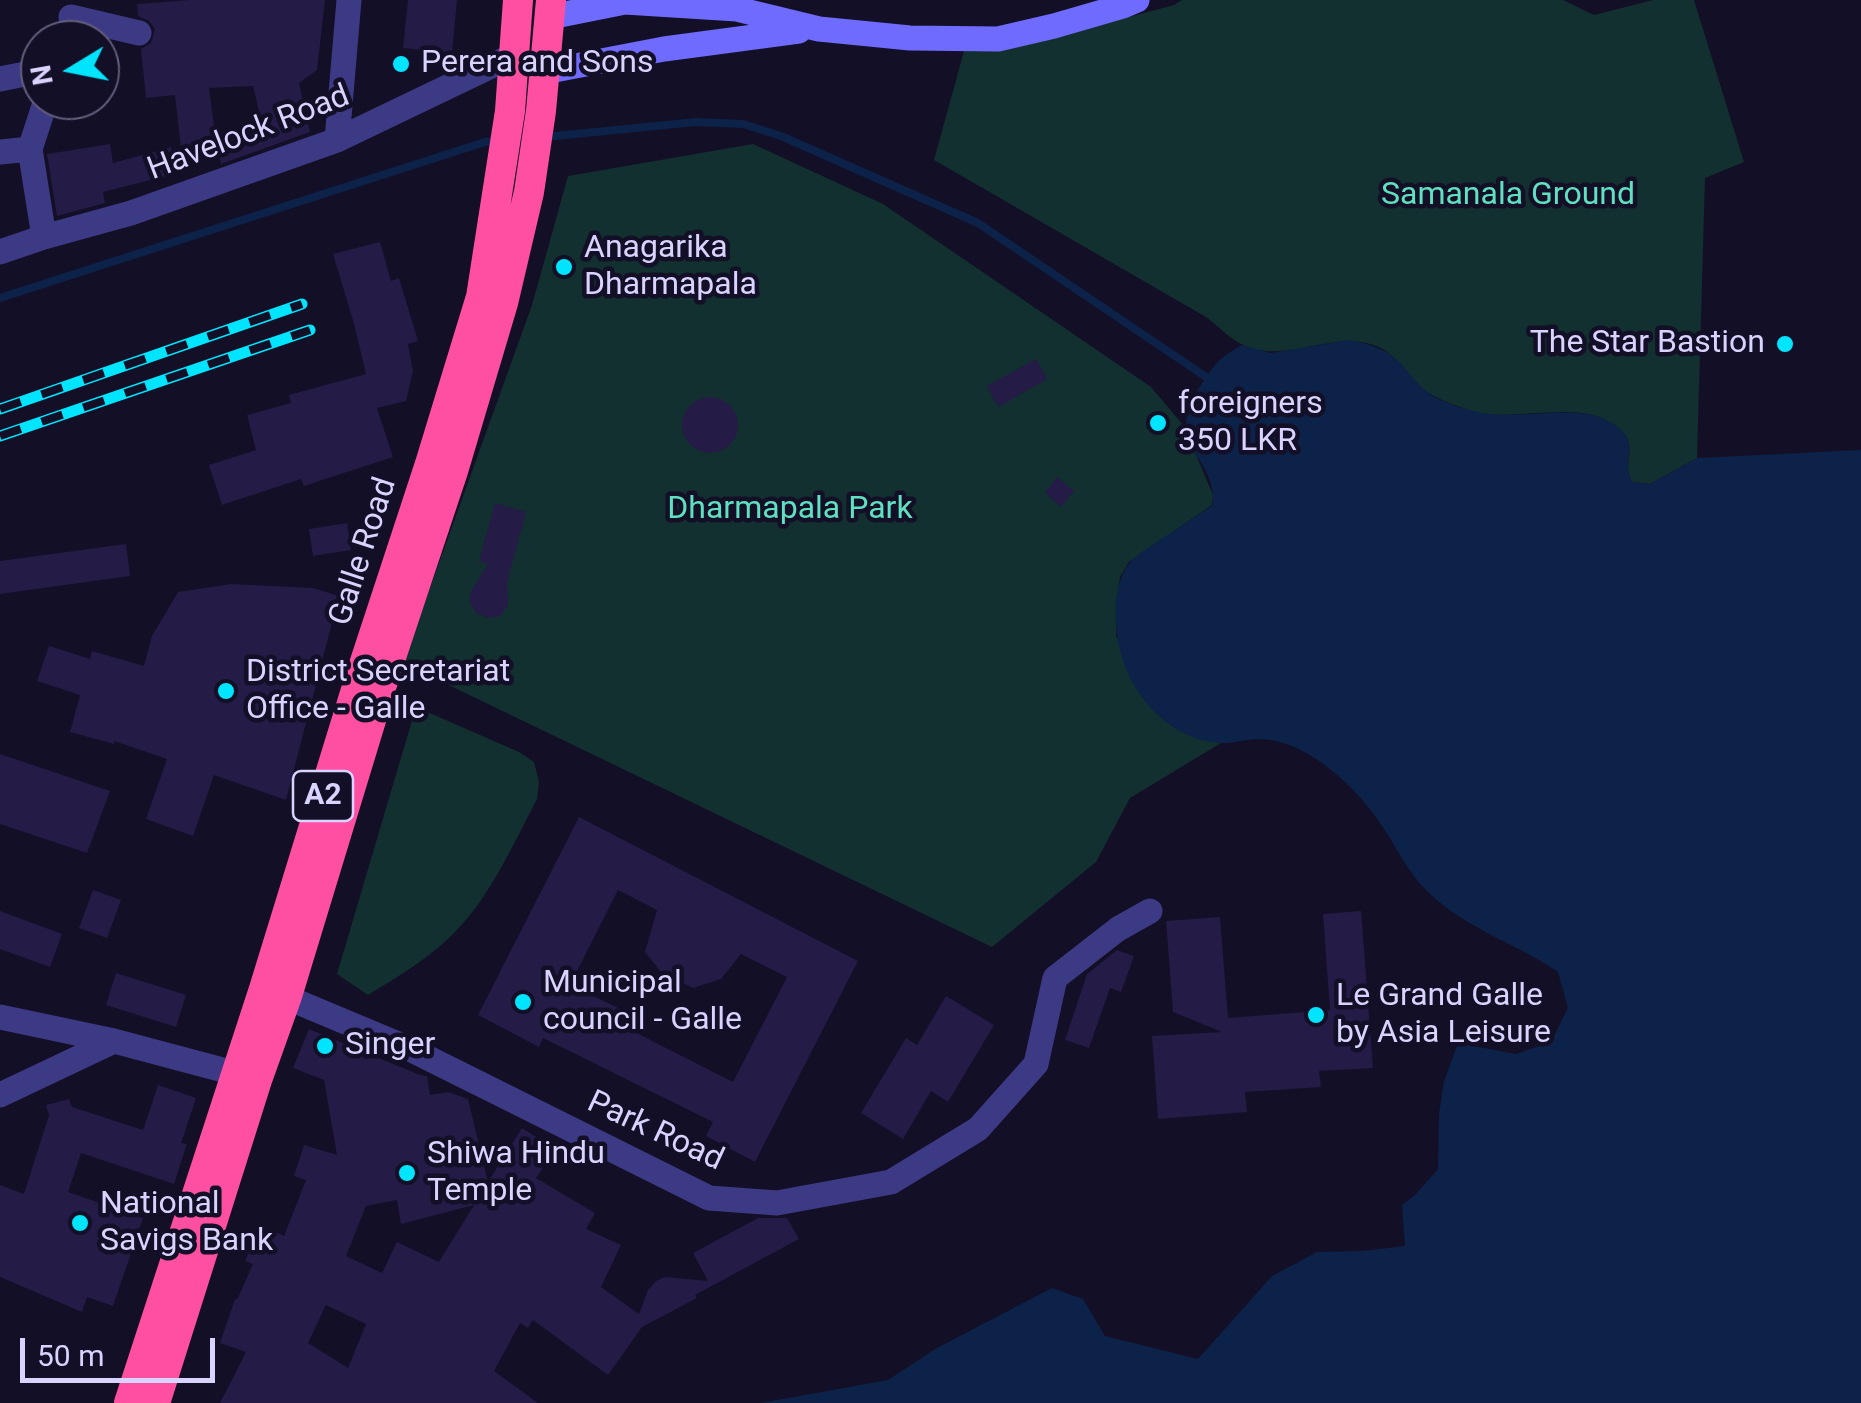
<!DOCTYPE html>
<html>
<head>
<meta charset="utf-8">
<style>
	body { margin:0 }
	#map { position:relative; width:1861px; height:1403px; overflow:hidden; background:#130f26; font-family:Roboto,sans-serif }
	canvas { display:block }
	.north { position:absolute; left:20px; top:20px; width:100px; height:100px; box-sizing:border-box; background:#130f26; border:2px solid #625e7d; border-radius:50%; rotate:260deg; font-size:28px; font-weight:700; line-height:40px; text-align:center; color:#d9d4ff }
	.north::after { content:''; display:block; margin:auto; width:35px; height:45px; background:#00e5ff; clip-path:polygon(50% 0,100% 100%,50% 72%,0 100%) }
	.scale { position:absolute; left:20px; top:1338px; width:195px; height:45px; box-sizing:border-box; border:5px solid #d9d4ff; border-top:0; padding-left:12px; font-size:30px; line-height:35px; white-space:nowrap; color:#d9d4ff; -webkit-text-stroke:8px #130f26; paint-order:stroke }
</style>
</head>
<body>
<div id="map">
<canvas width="1861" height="1403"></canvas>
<div class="north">N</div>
<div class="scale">50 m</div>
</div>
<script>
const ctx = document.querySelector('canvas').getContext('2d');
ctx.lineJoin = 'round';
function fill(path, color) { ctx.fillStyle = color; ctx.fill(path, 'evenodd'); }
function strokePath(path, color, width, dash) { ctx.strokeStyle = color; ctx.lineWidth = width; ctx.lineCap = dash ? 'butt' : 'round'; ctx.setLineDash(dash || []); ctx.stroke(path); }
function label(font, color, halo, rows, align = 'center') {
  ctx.font = font + ' Roboto,sans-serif'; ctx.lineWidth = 9; ctx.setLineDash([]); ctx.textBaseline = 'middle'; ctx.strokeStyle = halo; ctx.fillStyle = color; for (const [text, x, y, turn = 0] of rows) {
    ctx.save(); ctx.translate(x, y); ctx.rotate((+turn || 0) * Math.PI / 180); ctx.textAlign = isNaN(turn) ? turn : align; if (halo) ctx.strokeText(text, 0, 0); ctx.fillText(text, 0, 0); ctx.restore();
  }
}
fill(new Path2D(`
	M1182 0H1563L1594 15 1653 0H1694L1744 162 1705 178 1697 458 1650 484 1632 482C1620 457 1644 443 1611 423 1576 400 1517 422 1476 412 1455 406 1431 398 1415 382 1401 367 1393 350 1370 344 1327 333 1284 364 1243 345 1230 339 1218 326 1206 317L934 160 964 51 1013 48 1174 5Z
	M753 144 883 204 1151 387 1184 426 1213 495 1212 505 1129 562 1120 577 1116 603V636L1191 736 1221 743 1130 798 1096 862 992 947 403 663 532 305 568 176Z
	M416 707 519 752 534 762 539 782 537 799C514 843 491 895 456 931 431 957 399 976 368 995L337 974Z`), '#12302f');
fill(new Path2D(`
	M1349 340C1369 344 1389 349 1403 366 1412 376 1418 385 1430 394 1441 402 1459 407 1473 411 1514 423 1576 401 1610 422 1644 442 1620 456 1632 482L1650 484 1697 458 1861 450V1403H760L888 1380 935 1349 1052 1288 1083 1299 1105 1336 1198 1359 1272 1276 1317 1252 1362 1251 1405 1246 1402 1205 1414 1196 1438 1169 1439 1114 1444 1081 1458 1043 1516 1054 1551 1042 1568 1008 1558 972C1517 944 1463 927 1428 892 1408 873 1396 846 1380 823 1364 799 1345 780 1322 763 1304 750 1281 739 1259 739 1246 739 1233 744 1221 743 1159 739 1117 678 1116 621 1115 594 1118 570 1140 553L1213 505C1217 456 1162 445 1199 388 1214 365 1217 359 1242 345L1271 353Z`), '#0c2248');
strokePath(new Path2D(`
	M545 137 696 122 743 124 781 136 978 223 1206 377
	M0 298 485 142 496 141`), '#0c2248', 8);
fill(new Path2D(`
	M189 0H325L317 70 299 83 310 132 221 164 219 154 182 158 175 95 146 98 141 49 151 43 155 29 149 21 138 16 137 4ZM253 86 262 125 215 133 209 88Z
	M408 0H457L452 53 403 48Z
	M110 144 113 163 171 147 178 173 103 192 105 203 57 216 47 154Z
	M380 242 391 281 399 278 418 341 408 344 413 371 406 401 377 408 393 457 304 486 301 479 222 505 209 465 256 450 247 415 291 403 289 395 366 374 354 324 333 254Z
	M1036 359 1047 379 998 407 987 386Z
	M682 425a28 28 0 1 1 56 0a28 28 0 1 1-56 0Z
	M1057 477 1074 491 1061 507 1045 493Z
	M495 503 526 512 507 583 508 605 500 616 488 618 476 613 470 603V597L471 591 488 564 479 561Z
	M347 523 351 550 313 556 309 529Z
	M126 544 130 576 0 594V561Z
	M231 584 313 588 339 596 286 800 214 775 193 836 146 819 167 759 114 741V744L70 732 80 695 37 681 49 646 90 659 92 651 144 666 152 636 178 592Z
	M0 754 110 791 87 853 0 824Z
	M579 817 858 961 755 1162 706 1136 713 1122 543 1038 539 1047 478 1015ZM618 890 657 910 645 952 661 972 693 988 721 979 741 954 787 977 733 1082 619 1024 625 1011 570 985Z
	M93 890 121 900 107 938 79 928Z
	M0 911 62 934 50 967 0 949Z
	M1361 911 1373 1068 1319 1071 1321 1087 1245 1092 1247 1112 1158 1119 1152 1036 1222 1032 1173 1012 1166 921 1220 917 1228 1018 1330 1010 1323 914Z
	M1117 950 1134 956 1121 992 1110 988 1089 1048 1065 1040 1087 974Z
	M116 973 186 995 176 1027 106 1005Z
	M946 996 994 1025 948 1102 931 1091 903 1139 861 1113 906 1038 917 1045Z
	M309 1029 420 1075 427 1076 430 1095 448 1092 468 1099 488 1182 522 1128 555 1149 536 1178 595 1213 586 1229 621 1245 601 1287 639 1314 648 1290 656 1281 665 1277 708 1281 693 1253 758 1218H787L799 1239 695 1295 697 1298 642 1327 608 1375 533 1320 528 1328 520 1323 494 1371 538 1403H220L246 1352 220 1343 235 1299 237 1300 253 1264 245 1261 261 1225 284 1236 306 1180 294 1176 304 1145 337 1155 324 1080 293 1068ZM397 1200 401 1224 474 1205 439 1262 397 1242 382 1273 346 1256 366 1206ZM326 1305 366 1324 348 1368 308 1343Z
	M158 1085 196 1098 181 1143 187 1144 174 1184 81 1153 68 1192 143 1218 113 1306 87 1297 82 1312 0 1277V1185L24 1194 49 1115 46 1105 69 1099 72 1107 143 1130Z`), '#241b47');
strokePath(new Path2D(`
	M71 17 139 33
	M0 79 40 71
	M337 140 349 0
	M30 149 44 237
	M0 152 30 149 46 100
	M0 252 44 237 131 213 337 140 512 56
	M269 990 410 1049 709 1198 777 1203 891 1182 978 1129 1036 1064 1055 978 1118 929 1150 911
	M0 1017 114 1041 253 1078
	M0 1095 114 1041`), '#3d3a85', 25);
strokePath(new Path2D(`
	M550 17 625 2 737 9 819 29 910 38 998 39 1054 26 1123 6 1137 0
	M544 72 664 49 799 31`), '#6f6bff', 25);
strokePath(new Path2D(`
	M129 1403 264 989 360 677 430 464 481 297 510 111 518 0
	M155 1403 257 1080 287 996 382 684 453 471 503 303 529 192 541 111 551 0`), '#ff4fa3', 30);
const rail = new Path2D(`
	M0 409 302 304
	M0 436 310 330`);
strokePath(rail, '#00e5ff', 11);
strokePath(rail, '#130f26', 8, [22]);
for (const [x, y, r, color] of [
	[401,64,10,"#00e5ff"],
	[564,267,10,"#00e5ff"],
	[1785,344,10,"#00e5ff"],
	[1158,423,10,"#00e5ff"],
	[226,691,10,"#00e5ff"],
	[523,1002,10,"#00e5ff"],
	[1316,1015,10,"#00e5ff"],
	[325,1046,10,"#00e5ff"],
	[407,1173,10,"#00e5ff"],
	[80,1223,10,"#00e5ff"]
]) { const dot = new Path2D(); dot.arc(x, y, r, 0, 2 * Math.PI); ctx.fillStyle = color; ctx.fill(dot); strokePath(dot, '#130f26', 4); }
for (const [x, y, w] of [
	[323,796,60]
]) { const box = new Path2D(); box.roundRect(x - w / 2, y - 25, w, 50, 8); ctx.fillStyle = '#130f26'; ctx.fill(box); strokePath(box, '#d9d4ff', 2.5); }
label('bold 30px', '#d9d4ff', null, [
	["A2",323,796]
]);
label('32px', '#d9d4ff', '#130f26', [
	["Perera and Sons",421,64],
	["Anagarika",584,249],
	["Dharmapala",584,286],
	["The Star Bastion",1765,344,"right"],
	["foreigners",1178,405],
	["350 LKR",1178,442],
	["District Secretariat",246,673],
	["Office - Galle",246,710],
	["Municipal",543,984],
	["council - Galle",543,1021],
	["Le Grand Galle",1336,997],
	["by Asia Leisure",1336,1034],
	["Singer",345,1046],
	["Shiwa Hindu",427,1155],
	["Temple",427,1192],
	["National",100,1205],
	["Savigs Bank",100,1242]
], 'left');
label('32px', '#d9d4ff', '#130f26', [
	["Havelock Road",249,134,-21],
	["Galle Road",364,552,-72],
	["Park Road",655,1132,25]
]);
label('32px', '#5fe0c0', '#130f26', [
	["Samanala Ground",1508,196],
	["Dharmapala Park",790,510]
]);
</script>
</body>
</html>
